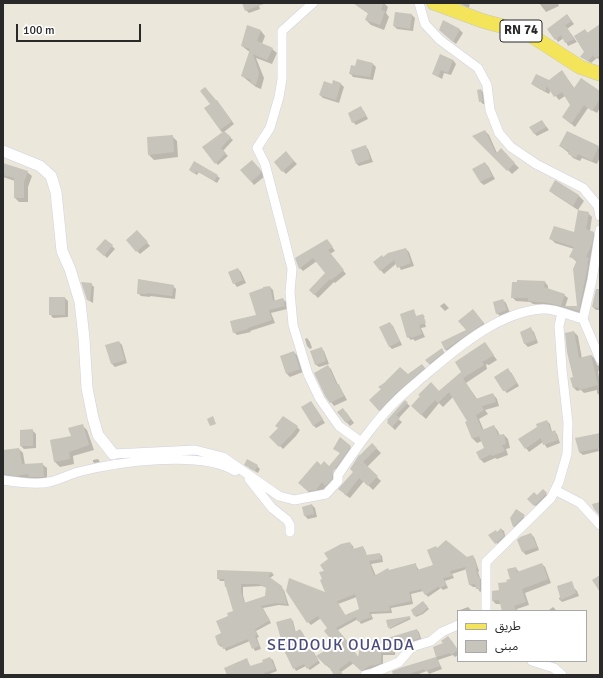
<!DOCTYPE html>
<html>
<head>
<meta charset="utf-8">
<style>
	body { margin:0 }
	#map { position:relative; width:603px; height:678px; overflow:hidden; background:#ece7db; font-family:Signika,"Noto Sans Arabic",sans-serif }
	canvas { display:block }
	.frame { position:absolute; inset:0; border:4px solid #292929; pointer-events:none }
	.legend { position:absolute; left:457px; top:610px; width:130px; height:52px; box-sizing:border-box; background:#fff; border:1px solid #a9a9a9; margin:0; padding:5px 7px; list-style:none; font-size:12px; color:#292929 }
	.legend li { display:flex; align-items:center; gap:8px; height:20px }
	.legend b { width:20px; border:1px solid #a9a9a9 }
	.scale { position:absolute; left:16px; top:24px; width:125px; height:18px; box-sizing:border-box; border:2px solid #292929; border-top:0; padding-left:5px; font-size:12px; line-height:14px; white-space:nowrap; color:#292929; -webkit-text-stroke:3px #fff; paint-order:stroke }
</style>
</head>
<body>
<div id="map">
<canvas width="603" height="678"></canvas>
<div class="frame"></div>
<ul class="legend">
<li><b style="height:5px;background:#f3e459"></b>طريق</li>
<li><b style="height:11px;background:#c7c4bb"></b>مبنى</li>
</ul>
<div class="scale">100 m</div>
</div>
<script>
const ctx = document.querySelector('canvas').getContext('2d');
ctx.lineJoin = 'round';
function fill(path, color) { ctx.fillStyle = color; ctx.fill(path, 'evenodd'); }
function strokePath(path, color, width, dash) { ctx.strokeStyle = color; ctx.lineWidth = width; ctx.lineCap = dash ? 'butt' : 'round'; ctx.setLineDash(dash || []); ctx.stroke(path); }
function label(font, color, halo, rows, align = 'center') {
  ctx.font = font + ' Signika,sans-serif'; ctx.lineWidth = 4; ctx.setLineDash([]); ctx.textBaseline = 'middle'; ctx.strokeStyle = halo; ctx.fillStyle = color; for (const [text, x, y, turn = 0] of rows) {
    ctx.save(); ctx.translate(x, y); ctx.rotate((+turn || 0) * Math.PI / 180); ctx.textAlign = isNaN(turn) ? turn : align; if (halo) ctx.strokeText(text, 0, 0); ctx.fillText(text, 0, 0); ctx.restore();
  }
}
fill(new Path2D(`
	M245 3H258L260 9 249 13 246 10Z
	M353 3H384L388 7 386 13 389 17 384 30 371 25 366 20 369 14Z
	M454 3H470L469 8 460 4Z
	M539 3H558L559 6 546 12Z
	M412 15 415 18 413 31 397 29 394 26Z
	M567 15 574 24 567 29 577 42 568 46 564 38 558 42 556 39Z
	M600 26V60L597 58 591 63 581 57 585 52V30L588 33Z
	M248 27 261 31 265 36 262 44 272 49 277 53 272 64 256 58 264 78 261 89 256 87 242 76 250 52 247 50 242 46Z
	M460 30 463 33 456 44 443 33Z
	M441 55 453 60 456 64 451 75 444 73 442 79 433 74Z
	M373 64 376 67 373 80 353 77 350 73 356 67Z
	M562 72 575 89 600 93V108L597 113 588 108 575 127 563 117 572 105 565 96 559 100 551 90 549 94 536 87 532 84 549 81Z
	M341 84 344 87 339 103 323 98 320 95 332 85Z
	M481 90 484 93 485 104H483L480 101Z
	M216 101 219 104 234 124 224 132 233 140 223 151 228 156 218 165 216 163 223 133 220 130Z
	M361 108 364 111 368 119 356 125 353 122Z
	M542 121 549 130 537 136 534 133Z
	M485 131 489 135 497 153 501 150 519 168 512 174 474 136Z
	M172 136 177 141 178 157 154 160 149 155Z
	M365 146 368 149 373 162 359 166 356 163Z
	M560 146 598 147 600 149V157L597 164 582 158 580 161 573 158 569 153Z
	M286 153 297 164 286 174 275 163Z
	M194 163 217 176 220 178 217 183 199 172 197 175 192 172 190 170Z
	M485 163 488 166 495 179 484 185 480 182Z
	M3 164 27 172 32 176 28 187V202H19L15 198V181L3 177Z
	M255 164 263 173 264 177 254 185 242 170Z
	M555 182 579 196 584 201 578 210 555 195 550 191Z
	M588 213 592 217 590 231 597 237 595 248 590 261 592 263 583 315 567 310 565 308 564 309 553 306 533 304 530 302 516 301 512 297 545 282 548 286V289L564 295 568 298 565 307H579L577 262 571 257 574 249 555 243 551 239 575 233Z
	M140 234 150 246 140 254 137 251Z
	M106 240 115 249 107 258 98 249Z
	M327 240 335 251 330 254 346 274 335 283 334 282 318 298 310 290 327 273 317 261 303 271 300 268Z
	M406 249 409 252 414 266 401 270 397 263 384 274 374 262Z
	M238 269 241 272 246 283 237 287 234 283Z
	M91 284 94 287 93 303 88 300Z
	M173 286 176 289 175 299 150 296V297L141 296 138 293Z
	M270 287 273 290 275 302 283 299 286 302 287 309 271 313 275 323 250 331 251 332 237 335 234 332 258 315Z
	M600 290V310H596L593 307Z
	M65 298 68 301V317L53 318 50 314Z
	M503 300 506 303 510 313 500 316 497 313Z
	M444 303 449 308 445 311 440 306Z
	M413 311 417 317 423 315 425 317H423L426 327 421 328 425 337 415 341 413 339 411 340 408 337Z
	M477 315 488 328 450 354 446 350 443 342 468 331Z
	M390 323 393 326 402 345 392 349 389 346Z
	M531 329 534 332 538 343 528 347 525 344Z
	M574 332 578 336 582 359 591 355 595 359 597 365 600 366V371H598L600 384V396L597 393V390L584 393 581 390 577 391 574 388Z
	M307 338 310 342 312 348 310 349 307 346 305 339Z
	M119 342 122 345 127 363 115 367 112 364Z
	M485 344 497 360 489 365 486 364 487 369 466 383 477 399 493 394 497 399 499 406 485 410 488 414 479 419 484 431 494 426 498 431 500 436 504 435 508 439 510 448 506 449 508 455 497 459 495 458 484 463 480 459 485 449 482 441 477 443 473 439 466 422H469L453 397 443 407 439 403 426 419 416 410 462 372Z
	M321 348 324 351 329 364 319 367 315 364Z
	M442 350 446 355 432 367 429 364Z
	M294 352 297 355 303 372 290 377 287 374Z
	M328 366 331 369 338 385 341 389 347 400 334 406 331 402Z
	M422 366 427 370 384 414 379 410 408 375Z
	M511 372 519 386 507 393 504 390Z
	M311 402 325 423 316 428 313 425Z
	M405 402 410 406 398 419 402 422 395 430 388 423Z
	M346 412 354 423 350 426 338 413Z
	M547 421 550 424 552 432 554 431 557 434 560 443 547 448 543 442 529 452 520 440Z
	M82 425 87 430 94 450 73 456 74 464 60 467 55 462 51 440 72 437Z
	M297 427 300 430 296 436 283 449 271 437Z
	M32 430 36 434V448L24 449 21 446Z
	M596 438 599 451 583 455 579 452Z
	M372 444 381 453 367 467 381 481 373 490 364 481 350 498 344 494 354 472Z
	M350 447 354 451 330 489 327 486 320 494 312 495 303 487 321 466 329 467 341 454 334 448ZM333 469H336L331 476Z
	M19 449 23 453 25 465 42 464 47 468V481H34L31 478 20 480 8 478 3 474V451Z
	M98 459 100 462 95 463 93 462V460Z
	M257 466 260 469 258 473 249 468Z
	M543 491 549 497 538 508 528 499 537 497Z
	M312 505 315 508 317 517 308 519 305 516Z
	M516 511 527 519 516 530 514 527 511 519Z
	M501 529 504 531 506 539 499 546 490 535 498 533Z
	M531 534 534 537 539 550 526 555 523 552Z
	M350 543 353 546 354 550 363 547 365 550 367 556 380 554 382 556 383 562 371 564 376 576 415 564 419 570 434 565 437 549 466 558 473 556 475 559 479 571 478 572 480 578 482 580V591L480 592 477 587H473L470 585 467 569 452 574 454 578 445 581 448 588 443 590 441 588 428 597 423 591 411 594 413 604 391 608 392 613 371 614 373 619 361 624 358 619 338 630 359 658 381 651 417 630 419 632 422 641 400 649V651H395V655H383V666L378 668H372L364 673 354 663 341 672 343 675H336L330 667 329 668 318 656 329 649 334 643 329 629 321 618 311 625 308 622 327 594 325 571ZM357 597 360 610 346 616 338 604Z
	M542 564 545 567 551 583 525 593 529 605 517 609V611H503L501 604H496L493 601V592L500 591 511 580 516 568 519 572Z
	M218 571 272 573 274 575 270 578 284 590 289 606 279 605 263 608 271 623 256 631 259 637 257 638 261 649 255 651 250 641 226 651 223 646 221 647 218 644 229 616 234 612 225 581H220L218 578ZM262 586 267 588 266 597 245 603 243 595V587Z
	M574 588 577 591 579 596 562 602 559 599V598Z
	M423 602 429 609 423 614 416 617 415 616Z
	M468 607 472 611H460V610Z
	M553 607 556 610V611H549V610Z
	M409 617 411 619 390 629 389 628Z
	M291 619 293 621 296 633 300 630 302 632 320 663 310 670 306 666 296 671 283 649 282 639Z
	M451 640 458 650V655L455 657 453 655 438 660 442 669 429 674 427 671 416 675H394L403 668 437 657 434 648Z
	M270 658 273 660 277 671 267 675H239L247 660 251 667 264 663Z`), '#0003');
fill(new Path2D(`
	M242 3H263L264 4 245 11Z
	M354 3H383L381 10 385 11 380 25 365 20 368 13Z
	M395 12 412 14 410 29 393 26Z
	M567 14 572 21 565 25 575 39 565 43 561 35 555 40 547 29Z
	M443 20 460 29 453 42 439 30Z
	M600 24V55L595 58 593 55 588 61 580 57 584 52 574 36 585 29 587 33Z
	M247 25 261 30 257 41 273 48 267 60 253 54 259 73 256 85 250 83 251 80 241 76 250 49 241 46Z
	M440 54 453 60 448 73 441 70 438 77 432 74Z
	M357 59 373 63 370 77 349 74 351 65 355 66Z
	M562 70 574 88 581 78 600 91V99L592 111 584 105 571 124 562 117 570 105 562 92 554 97 547 86 545 91 531 84 536 74 549 80Z
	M333 80 341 83 336 100 319 95 324 81 332 84Z
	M205 87 216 100H217L232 121 220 130 204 108 210 104 200 91Z
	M481 89 483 101 479 102 477 90Z
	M361 106 366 116 352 123 348 113Z
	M542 120 546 127 534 134 529 127Z
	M485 130 496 154 501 148 515 163 507 171 472 136Z
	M224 131 231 137 221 148 226 153 215 164 202 147Z
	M567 131 599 146 592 161 578 154 576 158 568 154 569 151 559 146Z
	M173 135 174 152 148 155 147 137Z
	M366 145 370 159 356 164 351 150Z
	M286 151 294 161 282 172 274 162Z
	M252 160 260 169 261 173 251 182 240 170Z
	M194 161 218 175 214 181 196 171 195 174 189 170Z
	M485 162 492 176 480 182 472 169Z
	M3 163 28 171 24 182V198H14V178L3 175Z
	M555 180 579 195 573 206 549 191Z
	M578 210 589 212 586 229 594 232 592 244 586 257 589 258 587 263 588 264 579 311 562 306H577L573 269 577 260 569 257 574 247 549 239 554 226 574 232Z
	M137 230 148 242 136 252 126 240Z
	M105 239 113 245 104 256 96 249Z
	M327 239 333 247 328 250 344 270 331 280 330 279 314 295 309 290 325 273 313 258 299 269 295 258Z
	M406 248 411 263 397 268 394 260 380 271 373 262 382 255 383 257 388 253Z
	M238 268 243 280 233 284 228 272Z
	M138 279 174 285 172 296 147 293V294H137Z
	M517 280 545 281 544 287 565 294 561 306 548 303 528 301V298H511L512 282H517Z
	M81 282 92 283 90 301 87 300Z
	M270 286 273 301 283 298 285 306 269 310 272 320 248 328V329L233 333 230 321 256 315 249 293 263 288V287Z
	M596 289H600V308L592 307Z
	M49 297H65V315H49Z
	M503 299 507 310 496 314 493 302Z
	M414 309 416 316 423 314 426 323 419 325 422 334 411 338 410 336 407 338 400 314Z
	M473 309 484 323 445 350 441 342 466 330 458 321Z
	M390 322 400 341 389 347 379 327Z
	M531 327 536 340 524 344 520 332Z
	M574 331 579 358 591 355 598 385 579 390 578 387 573 388 570 378 573 377 567 352 565 333Z
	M119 341 125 360 111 364 105 345Z
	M485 342 494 355 484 361H482L484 365 463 378 476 399 493 393 496 402 482 406 484 410 476 415 482 430 494 425 498 435 504 434 506 444 502 445 505 451 492 456 491 454 480 460 476 452 484 448 479 436 472 439 465 422 467 421 449 392 438 403 435 400 421 415 411 406 420 396 418 395 431 382 439 391 461 372 455 362Z
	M322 347 326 361 315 365 310 351Z
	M442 348 444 352 429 364 425 360Z
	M294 351 300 369 286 374 280 356Z
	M422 364 425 368 396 393 379 411 369 400 381 389 378 387 384 383 400 367 408 374Z
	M328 365 337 385 339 384 344 396 330 403 325 396 314 373Z
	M508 368 517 383 506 391H503L494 377Z
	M405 400 408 403 396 415 400 418 392 427 387 423 388 421 387 420Z
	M311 401 323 419 313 426 301 407Z
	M343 408 351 419 346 423 337 412Z
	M213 416 216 424 210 426 207 419Z
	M283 416 298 426 293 433 279 447 269 437 278 428 275 426Z
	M547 420 551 432 555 430 558 440 543 445 541 438 525 449 518 439 537 427 536 424Z
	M83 424 89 445 69 452 70 459 54 462 50 440 71 436 68 428Z
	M33 429V446H20V430Z
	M600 433V448L579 452 575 438Z
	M340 437 351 446 333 472 332 479 325 486 322 482 316 490 308 491 298 483 317 461 321 465 324 461 329 466 340 453 333 449Z
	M372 443 377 448 363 462 378 476 368 486 359 478 346 495 338 489 353 472 350 469 359 455H360Z
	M19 448 22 464 43 463 44 477H29L28 474 15 476 3 474V450Z
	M247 459 258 465 255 471 244 465Z
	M543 489 547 493 534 506 527 499 534 492 537 495Z
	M600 502V516L594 509 592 504Z
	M312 504 314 514 304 516 302 507Z
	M516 509 525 515 513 527 510 518Z
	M501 528 504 536 495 544 488 535 496 530 497 532Z
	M531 533 537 547 522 552 517 540 520 537Z
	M446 540 467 557 473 555 477 568 476 569 478 577H480V589H476L475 584 469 585 465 567 450 571 452 576 443 578 446 585 439 588V586L425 595 421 589 409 592 411 601 389 606 390 611 369 612 371 617 358 622 356 617 336 628 351 645 358 657 360 647 380 650 381 640 417 629 420 638 398 646V649H393V653H381V663L375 665 369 666 361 671 350 661 339 669 343 675H334L327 664 326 666 316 656 328 649 327 648 333 642 324 631 327 628 318 616 307 623 286 591 289 578 325 592 320 580 322 579 319 572 324 571 320 565 328 559 324 553 341 544 350 542 353 549 363 546 366 555 380 553 381 559 369 561 374 576 388 568 389 570 416 563 417 570 433 565 427 550 436 546 437 548ZM355 594 359 609 345 615 337 601Z
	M542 563 548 579 522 589 526 602 514 606 516 611H502L499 600 492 601V591L499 590 498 583 507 582 506 580 510 579 507 569 516 567 517 572Z
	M217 570 273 572 268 576 282 586 287 604 276 603 261 606 270 620 255 629 257 635 255 636 259 646 252 649 248 639 223 649 221 644 218 645 215 636 221 633 216 621 228 616 227 613 233 611 226 587H225L224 579H217ZM241 584H258L266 587 265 596 244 603 241 592Z
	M600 575V592L592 580Z
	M572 581 576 593 561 600 557 586Z
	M423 601 428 607 422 613 414 616 411 610Z
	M410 616V618L388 628 386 620Z
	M291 618 295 632 300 629 318 661 307 669 304 664 293 669 284 650H283L279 639H281L276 622Z
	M448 636 458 650 451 655 450 653 436 657 440 666 425 671 424 669 406 675H393L392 671 403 667 436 657 433 647 443 643 441 641Z
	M270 657 275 669 264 673 265 675H227L224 668 247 658 250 666 263 662 262 660Z`), '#c7c4bb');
const minor = new Path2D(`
	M313 3 282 31V79L279 97 270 128 257 148 265 164 284 237 292 269 290 292 293 325 308 374 320 399 339 426 361 442
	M419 3 425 24 440 40 478 68 487 85 490 110 499 133 511 147 536 164 583 188 598 206 600 216
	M583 319 592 280 600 230
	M113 454 195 450 223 457 279 496 294 500 326 494 338 481V475C356 449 374 422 397 400 405 392 415 384 424 376 456 349 498 312 542 309 555 308 571 316 583 319L600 359
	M249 479 272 508 287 520 290 525V532
	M3 480C16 482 36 485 49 482 59 480 68 475 78 472 117 462 200 450 235 471
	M555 490 580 503 600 525
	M486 611V562L551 498 559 482 567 454 568 423 562 369 559 326 562 313
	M532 661 554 668 562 675
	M365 675 373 673 399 662 412 647 431 641 442 632 458 625`);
const tertiary = new Path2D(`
	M3 151 40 166 51 176 56 192 62 251 70 269 80 302 84 338 87 388 93 418 98 435 113 454`);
const primary = new Path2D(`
	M434 3 483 21 524 32 535 38 580 67 600 74`);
strokePath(minor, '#d0d1e3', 10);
strokePath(tertiary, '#d0d1e3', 12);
strokePath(primary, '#c7c7c7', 15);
strokePath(minor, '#fff', 9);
strokePath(tertiary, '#fff', 11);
strokePath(primary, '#f3e459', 14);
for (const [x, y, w] of [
	[521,31,42]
]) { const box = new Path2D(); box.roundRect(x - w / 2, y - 11, w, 22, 3); ctx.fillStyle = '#fff'; ctx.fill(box); strokePath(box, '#292929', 1); }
label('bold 13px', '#292929', null, [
	["RN 74",521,31]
]);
ctx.letterSpacing = '1px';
label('16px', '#494b7b', '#fff', [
	["SEDDOUK OUADDA",341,646]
]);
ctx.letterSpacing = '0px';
</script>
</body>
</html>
